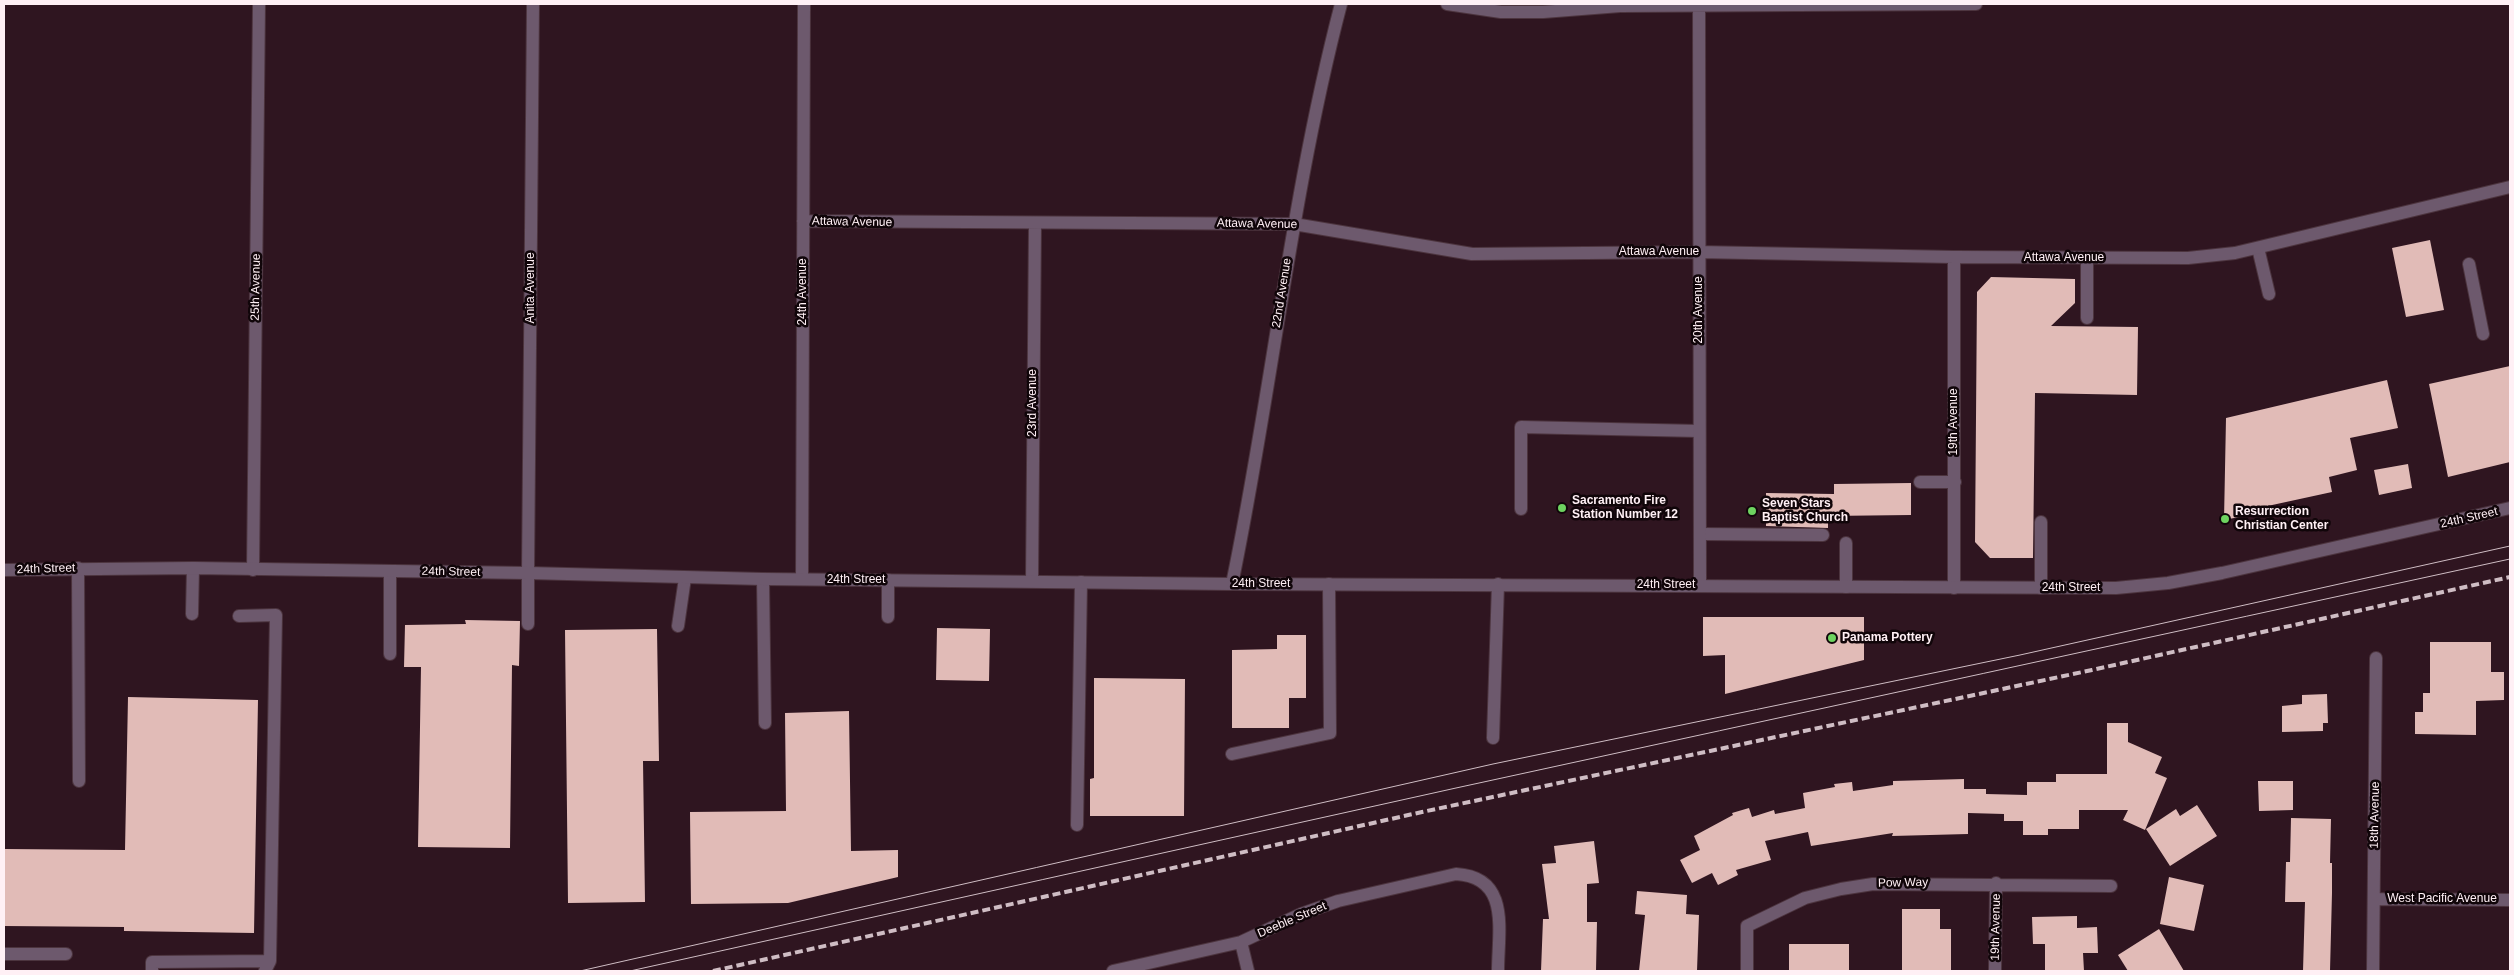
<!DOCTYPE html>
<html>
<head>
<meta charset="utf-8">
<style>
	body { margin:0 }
	#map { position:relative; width:2514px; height:975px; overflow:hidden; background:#2f1520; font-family:Arial,sans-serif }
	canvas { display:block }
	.frame { position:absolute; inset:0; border:5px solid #fff0f5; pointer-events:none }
</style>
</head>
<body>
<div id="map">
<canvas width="2514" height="975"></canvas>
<div class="frame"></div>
</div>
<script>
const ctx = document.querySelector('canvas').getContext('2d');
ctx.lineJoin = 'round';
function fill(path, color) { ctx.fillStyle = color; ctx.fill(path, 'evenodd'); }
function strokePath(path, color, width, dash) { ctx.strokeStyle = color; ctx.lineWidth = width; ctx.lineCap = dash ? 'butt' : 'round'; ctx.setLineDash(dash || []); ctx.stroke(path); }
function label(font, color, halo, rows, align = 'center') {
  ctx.font = font + ' Arial,sans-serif'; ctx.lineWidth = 5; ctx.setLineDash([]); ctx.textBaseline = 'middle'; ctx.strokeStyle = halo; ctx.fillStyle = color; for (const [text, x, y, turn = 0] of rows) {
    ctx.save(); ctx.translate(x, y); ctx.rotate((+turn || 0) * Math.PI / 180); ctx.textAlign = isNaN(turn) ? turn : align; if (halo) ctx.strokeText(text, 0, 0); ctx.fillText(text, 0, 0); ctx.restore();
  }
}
fill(new Path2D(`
	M2430 240 2444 310 2406 317 2392 248Z
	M1991 277 2075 279V303L2051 326 2138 327 2137 395 2035 393 2033 558H1990L1975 542 1977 292Z
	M2510 366V462L2448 477 2429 384Z
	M2387 380 2398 428 2350 438 2357 470 2329 477 2332 492 2263 507 2264 512 2224 520 2226 418Z
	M2408 464 2412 488 2379 495 2374 470Z
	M1911 483V515L1828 516V528L1766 526V493L1834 494V484Z
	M1703 617H1864V660L1725 694V655L1703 656Z
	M465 620 520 621 519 666 512 665 510 848 418 847 421 667H404L405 625 466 624Z
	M937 628 990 629 989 681 936 680Z
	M657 629 659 761H643L645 902 568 903 565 630Z
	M1277 635H1306V698H1289V728H1232V650L1277 649Z
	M2430 642H2491V672H2504V700L2476 701V735L2415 734V712H2423V693H2430Z
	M1094 678 1185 679 1184 816H1090V779L1094 778Z
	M2327 694 2328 723H2323V731L2282 732V706L2302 704V695Z
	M128 697 258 700 254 933 124 931V927L4 926V849L125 850Z
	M849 711 851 851 898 850V877L788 903 691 904 690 812 786 811 785 713Z
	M2107 723H2128V742L2162 757 2155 773 2167 778 2145 830 2123 820 2128 810H2079V829H2048V835H2023V821H2004V814L1968 813V834L1892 836 1893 833 1811 846 1808 832 1765 841 1771 860 1736 870 1738 875 1718 885 1712 873 1692 883 1680 860 1700 850 1694 836 1733 815 1732 813 1749 808 1752 817 1774 810 1775 814 1805 808 1803 793 1835 787 1834 784 1852 782 1853 791 1893 785V781L1964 779V789H1986V794L2027 795V782H2056V774H2107Z
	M2258 781H2293V810L2259 811Z
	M2197 805 2217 836 2170 866 2146 829 2176 809 2180 816Z
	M2291 818 2331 819 2330 863H2332V893L2330 971H2303L2305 902H2285L2286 862H2290Z
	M1594 841 1599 883 1587 884V922H1597L1596 971H1541L1543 919H1549L1542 864 1556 863 1554 846Z
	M2169 877 2204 885 2194 931 2160 924Z
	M1637 891 1687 895 1686 914 1699 915 1697 971H1639L1645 915 1635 914Z
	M1902 909H1940V929H1951V971H1902Z
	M2077 916V928L2097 927 2098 953H2083L2084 971H2045V944H2033L2032 917Z
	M2159 929 2184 971H2128L2118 955Z
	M1789 944H1849V971H1789Z`), '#e1bbb7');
const service = new Path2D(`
	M2258 248 2269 294
	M2469 264 2483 334
	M2087 318V258
	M1920 482H1955
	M1521 509V427L1699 431
	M2041 522V588
	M1700 534 1823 535
	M78 568 79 781
	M528 573V624
	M763 579 765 723
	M888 580V617
	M1846 587V543
	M192 614 193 568
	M239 616 276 615 270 961 265 971
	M678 626 685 578
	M390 654V571
	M1493 738 1498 584
	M1232 754 1330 733 1329 584
	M1077 825 1081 582
	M4 954H66
	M152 971V962L270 961`);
const minor = new Path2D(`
	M1447 4 1501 12H1543L1620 6 1976 4
	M1699 5 1700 586
	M803 221 1294 224 1472 254 1699 252 1954 257 2188 258 2235 253 2510 187
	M253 570 259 4
	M528 573 533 4
	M802 579 804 4
	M1032 581 1035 224
	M1232 584C1272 391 1291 195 1341 4
	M1954 588V257
	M2374 899 2510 900
	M1241 942 1248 971
	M1113 971 1241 942 1301 914 1338 901 1456 874C1511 877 1498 931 1498 971
	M1747 971V926L1805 898 1841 889 1873 884 2111 886
	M1995 971 1996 883
	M2373 971 2376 658`);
const tertiary = new Path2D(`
	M4 570 193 568 528 573 763 579 1232 584 2116 588 2168 583 2222 573 2510 508`);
strokePath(service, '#4c343e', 14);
strokePath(minor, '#4c343e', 14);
strokePath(tertiary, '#4c343e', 14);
strokePath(service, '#6d596d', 12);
strokePath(minor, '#6d596d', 12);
strokePath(tertiary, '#6d596d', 12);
strokePath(new Path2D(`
	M580 971 1493 764 2020 655 2510 546
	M630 971 1456 788 2510 559`), '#cfbdc4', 1);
strokePath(new Path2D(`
	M713 971 1422 812 2092 670 2510 577`), '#cfbdc4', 4, [8, 4]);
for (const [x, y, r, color] of [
	[1562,508,5,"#6ed360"],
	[1752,511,5,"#6ed360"],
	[2225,519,5,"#6ed360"],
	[1832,638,5,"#6ed360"]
]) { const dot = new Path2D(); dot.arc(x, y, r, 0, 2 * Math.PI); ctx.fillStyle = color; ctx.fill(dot); strokePath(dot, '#100509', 2); }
label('12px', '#fff0f5', '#100509', [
	["Attawa Avenue",852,222,1],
	["Attawa Avenue",1257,224,1],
	["Attawa Avenue",1659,252],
	["Attawa Avenue",2064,258],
	["25th Avenue",256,287,-89],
	["Anita Avenue",531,288,-90],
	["24th Avenue",803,292,-90],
	["22nd Avenue",1282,293,-81],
	["20th Avenue",1699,310,-90],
	["23rd Avenue",1033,403,-90],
	["19th Avenue",1954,422,-90],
	["24th Street",2469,518,-13],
	["24th Street",46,569,-2],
	["24th Street",451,572,1],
	["24th Street",856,580],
	["24th Street",1261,584],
	["24th Street",1666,585],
	["24th Street",2071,588],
	["18th Avenue",2375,815,-89],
	["Pow Way",1903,883,-1],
	["West Pacific Avenue",2442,899],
	["Deeble Street",1292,920,-23],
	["19th Avenue",1996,927,-89]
]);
label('bold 12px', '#fff0f5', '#100509', [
	["Sacramento Fire",1572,501],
	["Station Number 12",1572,515],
	["Seven Stars",1762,504],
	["Baptist Church",1762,518],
	["Resurrection",2235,512],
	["Christian Center",2235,526],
	["Panama Pottery",1842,638]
], 'left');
</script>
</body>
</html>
